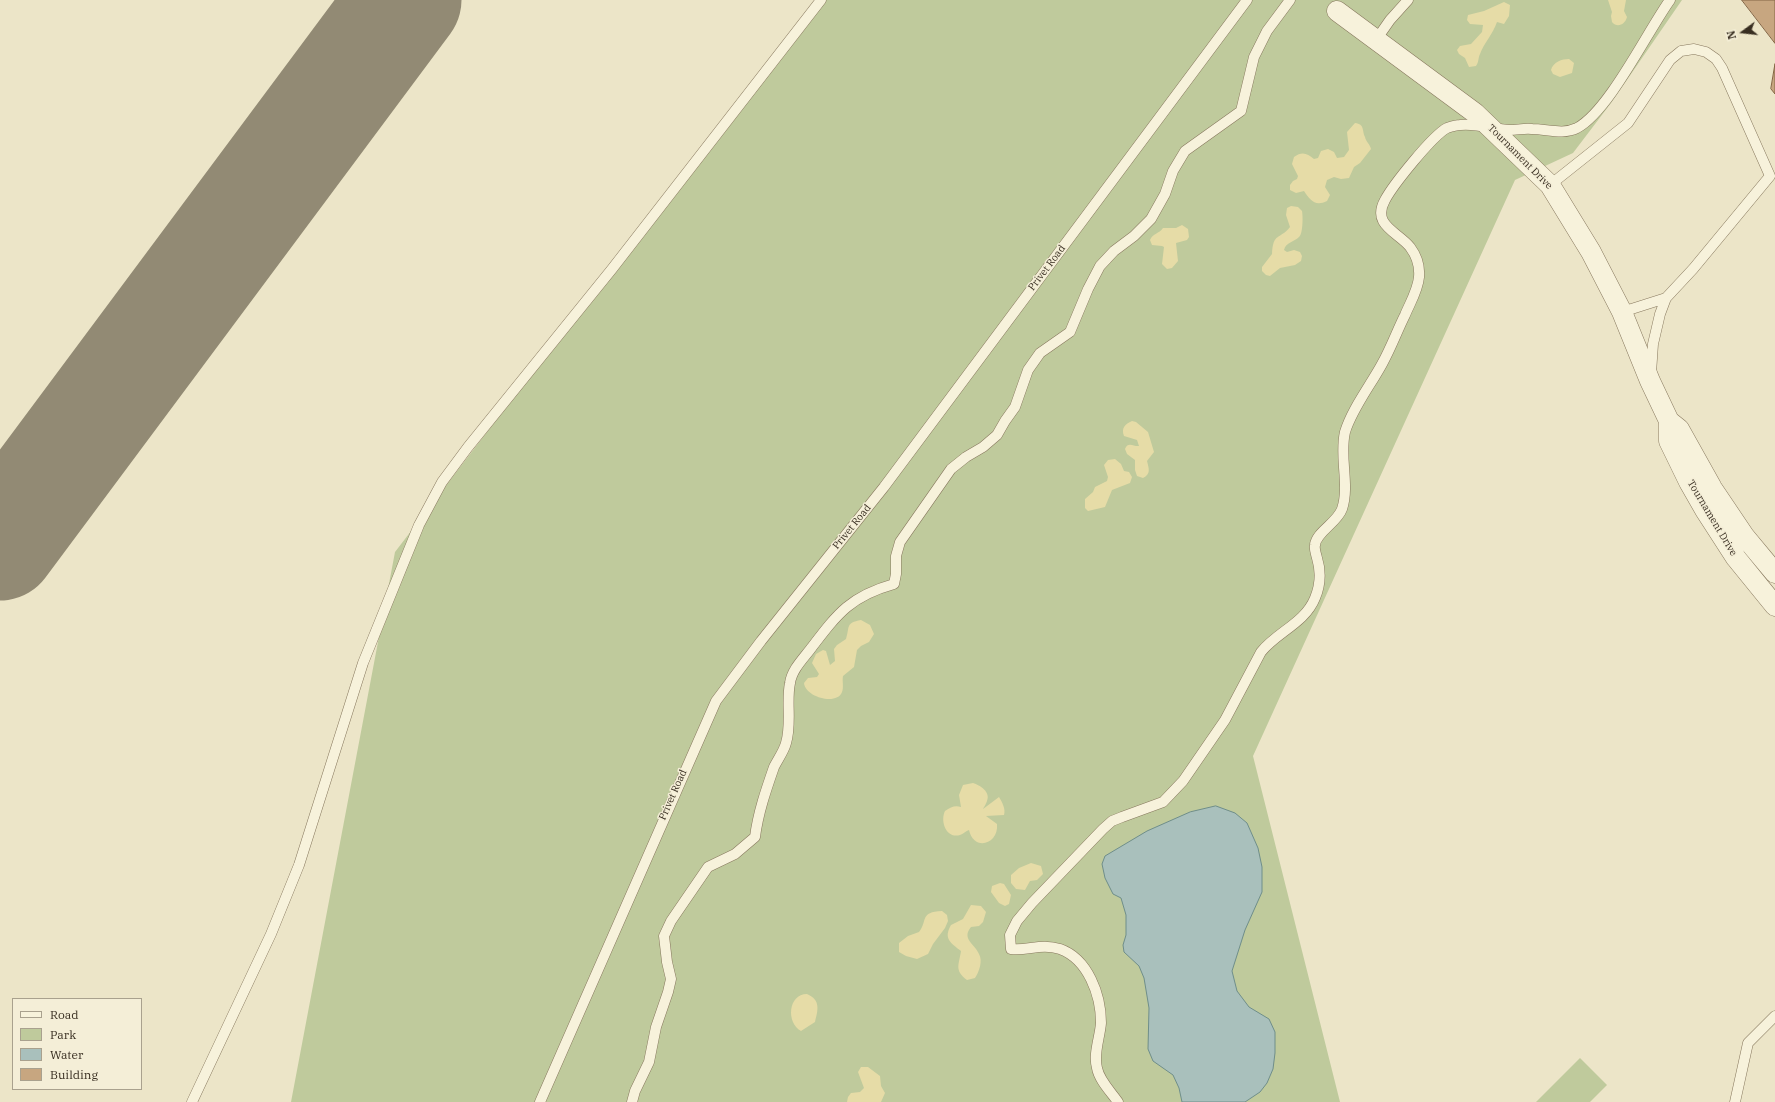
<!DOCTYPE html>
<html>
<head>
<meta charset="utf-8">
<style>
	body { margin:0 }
	#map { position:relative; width:1775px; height:1102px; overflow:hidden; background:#ece5c8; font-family:"IBM Plex Serif",serif }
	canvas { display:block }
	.legend { position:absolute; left:12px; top:998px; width:130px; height:92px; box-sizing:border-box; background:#f4eed7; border:1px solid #a9a18e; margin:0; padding:5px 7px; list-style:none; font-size:12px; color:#382e21 }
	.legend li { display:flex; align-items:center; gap:8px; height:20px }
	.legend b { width:20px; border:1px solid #a9a18e }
	.north { position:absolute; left:1723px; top:12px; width:40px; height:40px; -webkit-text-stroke:3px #f4eed7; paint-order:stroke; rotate:255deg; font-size:11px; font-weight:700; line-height:16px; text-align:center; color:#382e21 }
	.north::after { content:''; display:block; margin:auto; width:14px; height:18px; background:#382e21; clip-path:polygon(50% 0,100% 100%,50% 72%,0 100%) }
</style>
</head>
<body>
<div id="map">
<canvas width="1775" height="1102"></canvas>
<ul class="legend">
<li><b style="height:5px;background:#f7f2db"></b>Road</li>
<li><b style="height:11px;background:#bfca9c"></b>Park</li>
<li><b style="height:11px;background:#a9c0bc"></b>Water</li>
<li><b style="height:11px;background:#c7a680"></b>Building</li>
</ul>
<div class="north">N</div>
</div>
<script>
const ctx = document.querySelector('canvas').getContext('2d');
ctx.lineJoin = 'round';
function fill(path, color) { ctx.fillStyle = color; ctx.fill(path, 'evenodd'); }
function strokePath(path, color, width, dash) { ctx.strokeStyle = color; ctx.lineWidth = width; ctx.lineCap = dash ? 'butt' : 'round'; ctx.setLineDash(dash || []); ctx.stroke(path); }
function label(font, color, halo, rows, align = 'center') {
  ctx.font = font + ' "IBM Plex Serif",serif'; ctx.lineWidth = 3; ctx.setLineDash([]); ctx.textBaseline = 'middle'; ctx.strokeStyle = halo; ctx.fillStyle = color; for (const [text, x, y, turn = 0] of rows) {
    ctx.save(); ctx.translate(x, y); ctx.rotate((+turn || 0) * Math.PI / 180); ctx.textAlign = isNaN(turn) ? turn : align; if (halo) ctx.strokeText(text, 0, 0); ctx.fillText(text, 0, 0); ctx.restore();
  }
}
fill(new Path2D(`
	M818 0H1682L1611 103 1573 153 1515 180 1253 756 1340 1102H291L395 552Z
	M1580 1058 1607 1085 1590 1102H1536Z`), '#bfca9c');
fill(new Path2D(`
	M1608 0H1626L1624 11 1627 17C1625 25 1617 28 1612 22L1611 16 1612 12Z
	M1504 2 1510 5 1509 16 1504 24 1497 22C1493 34 1484 43 1480 54 1478 58 1479 62 1476 66L1469 67 1465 58 1459 54 1457 50 1460 46 1471 44 1482 32 1483 25 1470 24 1467 20 1468 15 1484 11Z
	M1569 59 1574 63 1572 73 1560 77 1553 74 1551 70C1553 62 1562 59 1569 59Z
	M1355 123C1365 124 1362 131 1365 137 1366 142 1370 144 1371 149L1360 163 1354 167 1349 178 1341 179 1334 177 1327 180 1325 187 1330 195 1327 201C1315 207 1310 200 1304 191L1296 193 1290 190V185L1293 181 1297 179 1298 176 1292 164 1294 157C1302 151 1307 153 1314 159L1318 158 1321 151 1328 149 1334 152 1337 158 1344 157 1349 150 1347 132Z
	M1291 206 1298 207 1302 211C1303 216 1303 234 1299 237 1294 242 1286 242 1284 250L1287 252 1294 250 1300 252 1302 256 1301 261 1295 265 1280 268 1270 276 1266 275 1262 271V267L1272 254C1273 232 1280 240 1290 227L1286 215 1287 208Z
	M1182 225 1188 229 1189 237 1187 240 1176 243 1178 261 1172 268 1167 269 1162 264 1164 247 1162 246 1152 245 1150 240C1153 233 1159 234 1163 228H1176Z
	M1132 421 1136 422 1148 432 1154 452 1147 461C1149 469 1151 474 1143 478L1137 476 1135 470V460L1127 454 1125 449C1128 441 1134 447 1139 446L1137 440 1124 436C1121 428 1125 424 1132 421Z
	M1115 459 1121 464 1124 471 1129 472 1132 477 1130 483 1112 490 1105 507 1088 511 1085 508V499L1093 492 1095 487 1107 481 1108 477 1104 465 1108 460Z
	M861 620 870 625 874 634 869 642 861 646 857 650 854 667 843 676C842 681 844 688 842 692 837 706 805 697 804 683L808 678 817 677 819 674 812 663 816 654 823 650 826 651 830 665 835 661 834 649 837 645 846 639C850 627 845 623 861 620Z
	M973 783C980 785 991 792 987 801 986 804 984 807 983 809L999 797C1002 802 1006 809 1004 815L986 816 997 824C999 844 974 852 969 830 966 831 963 834 960 835 946 839 940 821 945 811 951 807 955 805 961 807L959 795 963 785Z
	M1031 863 1041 866 1043 874 1037 880 1030 881 1025 890 1016 889 1011 883V875L1019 868Z
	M1000 883 1004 884 1011 895 1009 904 1005 906 999 903 991 892 992 886Z
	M971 905 981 906 986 912 983 922 979 926 971 927C961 939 975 944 979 954 983 961 979 972 975 978L967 980C954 970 959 965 961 951 951 943 943 939 951 925L963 919Z
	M942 911 947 915 948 921 945 928 933 944 928 954 917 959 906 956 899 952V943L908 936 919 932C928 921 919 912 942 911Z
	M807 994C821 1000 818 1010 815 1022L801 1031C786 1023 788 994 807 994Z
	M861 1067H868L880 1076 881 1086 885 1093 881 1102H847L848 1097 851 1093 860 1092 864 1088 858 1072Z`), '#e6dca7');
const water = new Path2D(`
	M1216 806 1235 813 1247 823 1258 848 1262 867V892L1245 930 1232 971 1237 991 1249 1007 1269 1019 1275 1032V1053L1273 1069 1267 1083 1260 1092 1245 1102H1182L1179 1088 1173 1075 1153 1061 1148 1049 1149 1008 1144 978 1139 966 1124 952 1123 945 1126 935V915L1121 898 1113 894 1105 878 1102 864 1105 856 1147 831 1190 812Z`);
fill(water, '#a9c0bc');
strokePath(water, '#6f8e8a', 1);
strokePath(new Path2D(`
	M0 544 405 0`), '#928a74', 113);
const building = new Path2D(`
	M1742 0H1775V43Z
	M1775 64V94L1771 89Z`);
fill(building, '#c7a680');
strokePath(building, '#846545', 1);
const service = new Path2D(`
	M1376 40 1390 20 1408 0
	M1550 185 1628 123 1670 60 1681 51 1694 49 1706 52 1716 59 1722 68 1770 176 1693 269 1666 298 1660 314 1653 344 1651 373
	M1622 312 1666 298
	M192 1102 271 934 299 865 363 663 419 525 442 482 468 447 612 269 821 0
	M540 1102 716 701 761 641 884 487 1247 0
	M632 1102 635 1091 649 1062 656 1027 668 992 671 979 667 962 664 936 671 921 708 867 735 854 755 837C758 813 766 790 774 767 778 759 784 751 786 743 792 723 786 702 790 683 792 669 804 658 812 647 838 613 851 596 894 584L896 574V556L900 542 951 469 966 457 983 447 997 435 1005 421 1015 407 1028 370 1040 353 1070 332 1088 289 1100 266 1114 251 1134 236 1151 219 1165 194 1173 171 1185 151 1241 111 1254 57 1267 31 1290 0
	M1118 1102C1111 1092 1099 1080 1097 1068 1093 1054 1100 1037 1101 1023 1101 995 1088 959 1060 949 1041 943 1028 951 1011 949L1010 935 1017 921 1032 903 1103 829 1112 821 1122 817 1163 802 1183 781 1225 720 1261 652C1277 632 1305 623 1315 598 1320 586 1321 571 1317 558 1316 554 1314 549 1315 545 1316 532 1337 523 1342 509 1350 485 1339 457 1345 432 1352 409 1370 386 1382 364 1391 348 1397 331 1405 315 1410 303 1418 290 1419 277 1420 266 1416 255 1410 247 1398 232 1371 225 1385 200 1393 185 1432 136 1447 128 1450 127 1456 125 1460 125 1476 123 1493 129 1510 130 1517 130 1525 128 1532 129 1547 129 1563 135 1577 128 1609 111 1647 32 1670 0
	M1735 1102 1748 1043 1775 1016`);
const minor = new Path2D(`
	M1337 11 1475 113 1550 185 1591 252 1622 312 1650 381 1669 421V441L1689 482 1705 510 1736 558 1775 606
	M1669 421 1679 429 1712 488 1745 537 1775 573`);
strokePath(service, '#87785e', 11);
strokePath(minor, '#87785e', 21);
strokePath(service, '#f7f2db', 10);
strokePath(minor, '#f7f2db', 20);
label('10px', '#382e21', '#f4eed7', [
	["Tournament Drive",1520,157,45],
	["Privet Road",1047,268,-53],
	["Tournament Drive",1712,518,59],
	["Privet Road",852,527,-51],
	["Privet Road",673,795,-66]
]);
</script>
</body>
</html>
